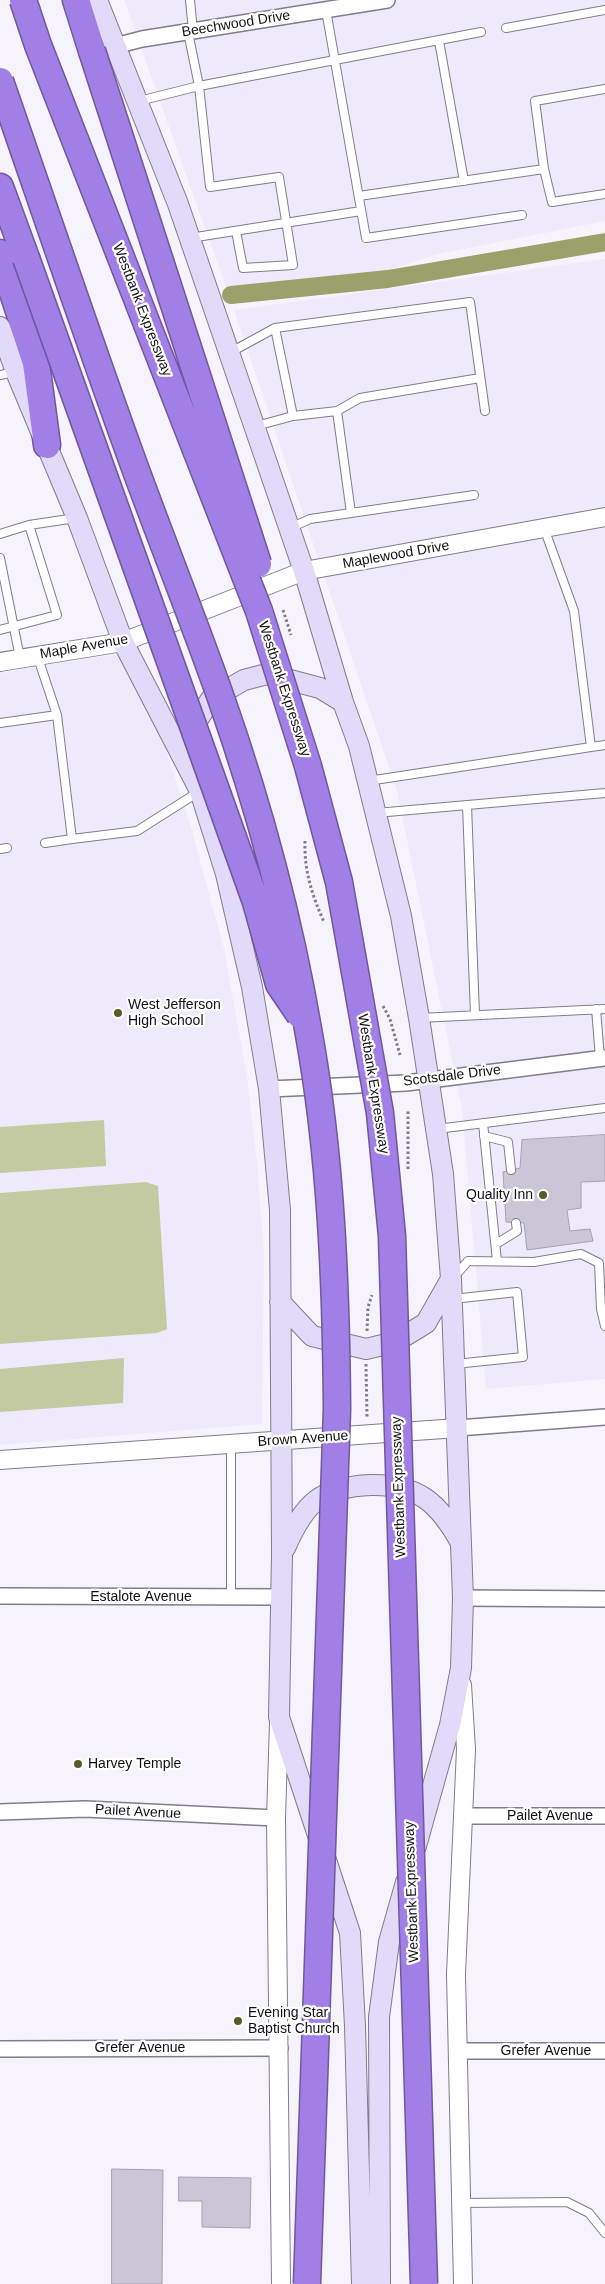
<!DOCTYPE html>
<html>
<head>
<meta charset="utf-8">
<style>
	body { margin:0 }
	canvas { display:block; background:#f6f3fd }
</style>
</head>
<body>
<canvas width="605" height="2284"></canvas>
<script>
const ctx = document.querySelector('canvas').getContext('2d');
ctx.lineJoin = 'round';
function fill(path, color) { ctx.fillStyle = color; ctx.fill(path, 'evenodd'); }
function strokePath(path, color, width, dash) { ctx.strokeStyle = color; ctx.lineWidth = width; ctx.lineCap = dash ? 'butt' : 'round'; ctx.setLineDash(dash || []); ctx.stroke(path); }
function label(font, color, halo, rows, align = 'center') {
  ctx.font = font + ' Arial,sans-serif'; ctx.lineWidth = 4.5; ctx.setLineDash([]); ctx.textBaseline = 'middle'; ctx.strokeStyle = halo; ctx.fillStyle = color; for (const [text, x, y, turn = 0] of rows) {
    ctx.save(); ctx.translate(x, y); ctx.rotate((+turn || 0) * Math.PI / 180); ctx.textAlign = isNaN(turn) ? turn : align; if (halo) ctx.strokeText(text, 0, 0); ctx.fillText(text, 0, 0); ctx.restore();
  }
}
fill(new Path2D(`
	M124 0H605V221L438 254 370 276 299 287 228 293Z
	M605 259V1379L486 1389 462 1109 397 791 234 310Z
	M134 651 191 827 224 949 247 1077 257 1163 264 1254 262 1424 0 1445V673Z`), '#eeeafc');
fill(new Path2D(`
	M104 1120 106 1166 0 1173V1127Z
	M146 1182 158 1186 167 1329 157 1333 0 1344V1193Z
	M124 1358 123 1403 0 1412V1369Z`), '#c3c9a1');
strokePath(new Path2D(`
	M231 295 388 279 605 242`), '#9ba16b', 18);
const building = new Path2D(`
	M605 1135V1181L581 1182V1208L567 1210 570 1231 590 1229 593 1241 527 1250 524 1223 506 1222 503 1172 520 1168 522 1140Z
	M112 2169 163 2170 162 2284H112Z
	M179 2177 251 2178 250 2228 202 2227V2201H179Z`);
fill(building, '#cac6d5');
strokePath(building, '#a4a0af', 1);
const service = new Path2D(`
	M190 0 193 31
	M326 10 366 238 522 215
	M506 28 605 10
	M439 41 464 181
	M139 101 199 86 188 32
	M544 169 535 101 605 89
	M359 196 544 169 552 202 605 194
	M236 231 243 268 293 265 279 177 210 187 199 86 481 32
	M190 238 361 211
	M275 328 293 416
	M231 352 275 328 470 302 485 411
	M0 375 15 372
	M337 411 360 398 480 378
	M256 426 293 416 337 411 351 513 310 519 290 528
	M351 513 474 495
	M544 528 574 611 591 747 605 745
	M0 534 29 525 76 518
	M0 558 20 658
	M0 630 57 615 29 525
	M37 655 57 715 72 839 137 831 200 791
	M0 723 57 715
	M368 781 591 747
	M467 805 475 1015
	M376 813 605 793
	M45 843 72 839
	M0 849 7 848
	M596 1009 600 1058
	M419 1018 605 1009
	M483 1123 497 1261
	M437 1129 605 1108
	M484 1136 508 1142 511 1170
	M496 1244 517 1231 516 1223
	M454 1277 468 1261 534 1262 581 1254 599 1263 601 1309 605 1326
	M453 1299 517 1292 523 1357 455 1364
	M231 1444V1597
	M461 2203 567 2202 589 2213 605 2233`);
const minor = new Path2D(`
	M115 46 142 39 387 0
	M269 1089 406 1083 605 1058
	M458 1428 605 1417
	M0 1596 282 1597
	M463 1598 605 1599
	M0 1812 85 1809 276 1818
	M464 1816H605
	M0 2049 280 2048
	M457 2051H605`);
const tertiary = new Path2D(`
	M0 662 123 642 304 571 605 517
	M0 1460 458 1428
	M462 1685 466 1749 456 1974 463 2284
	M279 1722 276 1818 281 2284`);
const secondary = new Path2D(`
	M97 0 178 204 304 571 343 702 359 746 401 916 419 1018 443 1174 451 1279 463 1598 461 1668 450 1725 416 1846
	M0 327 16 372 77 518 123 642 200 791 226 874 252 987 269 1089 280 1210 282 1554 279 1717 350 1933 355 2026 362 2284
	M194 737 197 721 211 699 244 680 267 674 320 688 343 702
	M280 1302 312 1336 366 1349 395 1342 426 1323 451 1279
	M285 1548C305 1502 321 1487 371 1485 418 1484 439 1503 461 1543
	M380 2284 379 2017 389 1942 406 1882`);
const motorway = new Path2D(`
	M76 0 92 51
	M0 187 26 258
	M0 253 36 363 47 445`);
strokePath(service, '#807c8b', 10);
strokePath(minor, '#807c8b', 18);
strokePath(tertiary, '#807c8b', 20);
strokePath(secondary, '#807c8b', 22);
strokePath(motorway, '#6f589d', 29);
strokePath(new Path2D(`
	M283 610 291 635
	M305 841C304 871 312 895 324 922
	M383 1006 390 1019 400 1055
	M408 1169V1109
	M367 1331 368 1307 372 1295
	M366 1364 367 1418`), '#7e7c84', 3, [2.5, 2.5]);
strokePath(service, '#fff', 8);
strokePath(minor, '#fff', 15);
strokePath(tertiary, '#fff', 18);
strokePath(secondary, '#e3d9f8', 20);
strokePath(motorway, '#a27fe7', 26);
const motorwayBridge = new Path2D(`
	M23 0 38 45 259 611 308 766 339 882 380 1113 392 1236 424 2284
	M92 51 258 564
	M0 81C43 205 85 330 130 454 160 537 193 618 222 701 259 807 289 918 308 1029 331 1155 336 1282 337 1409L307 2284
	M26 258 256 902 279 984 300 1015`);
strokePath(motorwayBridge, '#6f589d', 29, []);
strokePath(motorwayBridge, '#a27fe7', 26);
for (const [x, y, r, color] of [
	[118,1013,5,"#575c2a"],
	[543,1195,5,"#575c2a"],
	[78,1764,5,"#575c2a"],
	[238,2021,5,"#575c2a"]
]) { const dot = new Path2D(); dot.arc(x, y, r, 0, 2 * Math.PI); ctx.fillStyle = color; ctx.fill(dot); strokePath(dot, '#fff', 2); }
label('14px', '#100f14', '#fff', [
	["Beechwood Drive",236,24,-9],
	["Westbank Expressway",142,310,69],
	["Maplewood Drive",396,555,-10],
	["Maple Avenue",84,647,-10],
	["Westbank Expressway",284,689,72],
	["Scotsdale Drive",452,1076,-7],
	["Westbank Expressway",373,1084,81],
	["Brown Avenue",303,1439,-4],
	["Westbank Expressway",399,1487,-92],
	["Estalote Avenue",141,1597],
	["Pailet Avenue",138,1812,3],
	["Pailet Avenue",550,1816],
	["Westbank Expressway",412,1892,-92],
	["Grefer Avenue",140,2048],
	["Grefer Avenue",546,2051]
]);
label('14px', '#100f14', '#fff', [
	["West Jefferson",128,1005],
	["High School",128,1021],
	["Quality Inn",533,1195,"right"],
	["Harvey Temple",88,1764],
	["Evening Star",248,2013],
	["Baptist Church",248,2029]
], 'left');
</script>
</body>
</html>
